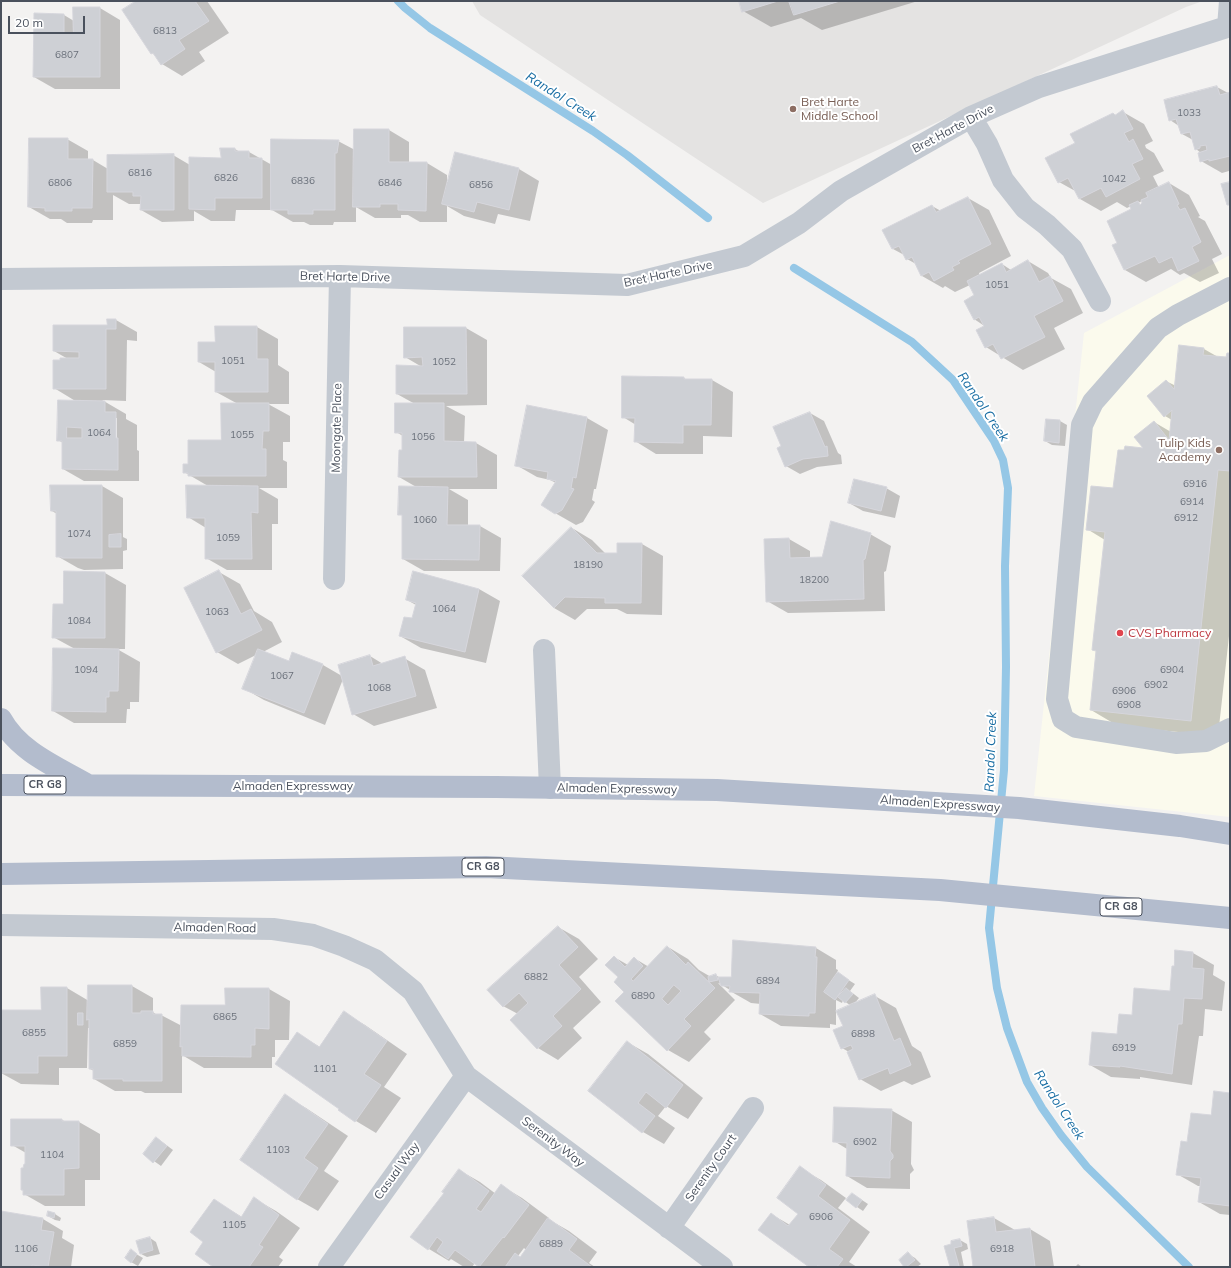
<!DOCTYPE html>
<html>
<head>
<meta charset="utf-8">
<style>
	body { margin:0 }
	#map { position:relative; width:1231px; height:1268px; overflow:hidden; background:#f3f2f1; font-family:Mulish,sans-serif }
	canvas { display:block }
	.frame { position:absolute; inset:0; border:2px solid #4a515d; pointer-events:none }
	.scale { position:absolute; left:8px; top:16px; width:77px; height:18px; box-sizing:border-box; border:2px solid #4a515d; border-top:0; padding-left:5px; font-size:12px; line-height:14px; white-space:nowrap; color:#4a515d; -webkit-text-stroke:3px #fff; paint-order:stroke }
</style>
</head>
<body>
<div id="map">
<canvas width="1231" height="1268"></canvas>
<div class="frame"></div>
<div class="scale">20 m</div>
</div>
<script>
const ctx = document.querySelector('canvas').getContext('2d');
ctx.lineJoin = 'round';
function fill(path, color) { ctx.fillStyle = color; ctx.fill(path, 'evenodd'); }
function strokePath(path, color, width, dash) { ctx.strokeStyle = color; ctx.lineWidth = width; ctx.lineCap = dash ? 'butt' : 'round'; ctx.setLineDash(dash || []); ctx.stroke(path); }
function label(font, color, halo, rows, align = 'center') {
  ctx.font = font + ' Mulish,sans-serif'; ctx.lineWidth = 4; ctx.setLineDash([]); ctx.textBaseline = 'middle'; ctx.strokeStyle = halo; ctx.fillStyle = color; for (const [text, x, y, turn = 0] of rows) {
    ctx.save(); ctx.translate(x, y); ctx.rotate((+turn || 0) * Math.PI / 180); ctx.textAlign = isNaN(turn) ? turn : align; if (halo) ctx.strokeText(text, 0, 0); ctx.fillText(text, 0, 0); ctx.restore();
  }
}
fill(new Path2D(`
	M1230 255V817L1034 796 1084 333Z`), '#fbfaed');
fill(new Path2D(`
	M472 1H1203L1186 7 763 203 480 15Z`), '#e4e3e2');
fill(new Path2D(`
	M138 1H207L229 33 199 52 205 61 182 76 162 64 156 56 152 53Z
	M740 1H918L822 30 801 18 771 27 743 11Z
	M100 8 120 20V89H55L34 77 64 15 74 21Z
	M1217 87 1228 93H1230V172L1229 171 1222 173 1201 161V153L1196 149 1193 140 1182 134 1179 126 1170 120Z
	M1123 112 1144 124 1153 141 1145 145 1146 148 1154 153 1164 171 1153 176 1159 188 1169 183 1189 195 1200 216 1198 217 1205 221 1222 254 1212 259 1219 273 1200 282 1184 273 1180 275 1171 269 1146 282 1125 270 1118 244 1132 209 1131 206 1127 208 1117 202 1101 211 1080 199 1077 192 1059 182 1076 143 1113 114 1116 115ZM1142 201 1143 204 1142 205 1138 203Z
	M389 130 409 142V163H427L447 175V182L519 169 539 181 530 221 498 214 495 224 464 216 447 206V222H420L408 215H401V218H375L356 207V222H334L333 225H310L304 222H293L272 210H236L235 221H211L194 211V221L162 222 141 210V204H129L113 195V220H93L92 223H67L61 219H50L29 207 67 139 88 151V160H93L108 169 173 155 190 165 222 159 221 149H235L240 152H249L272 165 338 141 355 150Z
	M968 198 989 210 1011 256 979 273 980 276 1002 264 1011 270 1028 261 1048 273 1051 278 1071 289 1083 313 1054 328 1065 349 1023 370 986 347V327L974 319 976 296 970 285 955 292 945 286 943 288 922 276 916 264 907 259 906 256 893 249 884 230 932 206 941 211Z
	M116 320 137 332V341L127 340 126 401 102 400 126 414V419L137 425V450L139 451V481H84L63 469V443L58 440 77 402 54 388 61 361 68 359 54 351 108 326ZM115 418H117V443H115Z
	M216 327H257L278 339V365L289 372V404H268L290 416V442H283V460L287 462V488H259L278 499V524H272V570H227L206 558V528L188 517 208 486 184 472 189 465 222 441 238 404 216 392V372L199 362 216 343Z
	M405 328H466L487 340V405L446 406 465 416 464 443H476L497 455V489H449L468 500V526H480L501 538 500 571H424L403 559V516L400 514 418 488 399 477 403 452V436L396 432 415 404 397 394 422 367 405 357Z
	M1204 349 1218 357 1227 358 1230 354V627L1218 736 1118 726 1091 710 1097 652 1105 540 1087 529 1114 489 1145 449 1154 422 1171 432 1172 420 1165 416 1166 381 1176 386Z
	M684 378 687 380H712L733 392 732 437 703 436V454H656L635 441 636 425 623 417Z
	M810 413 824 421 838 453 841 455 842 464 817 467 800 474 786 466 782 447Z
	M587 418 608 430 596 489H594L592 500 595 502 583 522 576 525 555 513 556 483 550 480 537 477 516 465Z
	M1047 420 1060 421 1067 425 1065 446 1052 445 1045 441Z
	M52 486H102L123 498V537L127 539V550L123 551V569L84 570 78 568 57 556V514L52 511Z
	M886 488 900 496 895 518 863 511 849 503Z
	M572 528 592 540 606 554H618L642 544 663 556 662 615 627 614 617 609H587L575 620 554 608 523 576Z
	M870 534 891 546 886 571 884 572 885 611 788 613 767 601 789 539 810 551V558H822Z
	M219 572 240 584 254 611 272 622 282 642 263 652 289 663 323 665 342 676 370 656 383 664 404 658 425 670 437 708 374 726 353 714 343 679 325 725 264 700 243 688 256 655 238 664 217 652Z
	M105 573 126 585 125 649H117L140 662 139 702H130V709H127L126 723H74L53 711 75 649 53 637 64 605Z
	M479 589 500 601 486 663 421 648 400 636 413 619 416 605 407 600Z
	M558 927 579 939 598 959 579 977 601 1002 573 1028 582 1038 558 1060 538 1048 518 1014 503 1006Z
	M668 947 688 959 699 970 711 977 716 975 720 978H732L816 948 836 960V969L838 970 837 973 855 984 850 991 859 998 854 1004 875 996 896 1008 912 1046 921 1052 931 1077 912 1085 904 1081 881 1091 860 1079 849 1052 842 1048 844 1027 851 1006 843 1000 842 1003 836 1000V1025L830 1024V1028L781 1026 760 1014 761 1004 751 1003 730 991V990L722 985 721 984 718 983 735 1000 704 1032 711 1039 689 1062 668 1050 617 1001 625 992 619 977 614 957 628 965 634 958 649 967Z
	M1176 951 1193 953 1214 965 1213 975 1225 982 1222 1011 1205 1009 1203 1036H1199L1192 1085 1140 1077V1079L1111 1077 1090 1065 1118 1035 1133 1016 1171 992Z
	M89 986H132L153 998V1012L157 1015H161L182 1026 226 1006V989H269L290 1001 289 1040H275V1057H272V1068H204L182 1055V1093H145L141 1091H115L94 1079V1071L90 1069V1028H88L87 1068H59V1085L21 1084 1 1073V1011H42V988H67L89 1001Z
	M344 1013 365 1025 407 1054 384 1087 401 1098 376 1133 356 1121 297 1033 320 1047Z
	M627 1042 648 1054 703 1098 688 1119 666 1106 658 1116 675 1128 664 1144 643 1132Z
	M1230 1094V1215L1220 1214 1199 1202 1201 1186H1198L1177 1174 1188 1143Z
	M285 1096 306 1108 348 1136 324 1171 339 1181 318 1211 297 1199Z
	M891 1110 912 1122 911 1164 914 1170 910 1174V1189L867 1188 847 1176V1149L834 1141Z
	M12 1120H62L67 1122H79L100 1134V1180H85V1206H45L24 1194V1191L22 1190 24 1169 26 1164V1153L12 1145Z
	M157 1138 173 1150 161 1166 144 1154Z
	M800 1168 821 1180 846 1198 838 1208 870 1232 849 1262 857 1267H811L771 1214 790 1225 799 1214Z
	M459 1170 480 1182 496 1194 502 1186 522 1198 549 1218 548 1219 569 1231 597 1252 589 1263 595 1267H480L475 1263 472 1267H464L451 1259 449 1261 429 1249 445 1193ZM524 1248 526 1250 520 1258 518 1256Z
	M859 1198 868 1204 863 1211 857 1207Z
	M255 1199 276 1211 300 1228 279 1257 283 1260 278 1267H215L204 1242 214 1200 242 1217Z
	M55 1214 61 1218 60 1221 55 1220 48 1216Z
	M1 1215 43 1219 63 1231 62 1238 74 1245 71 1267H1Z
	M994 1218 1015 1230 1030 1229 1050 1241 1054 1267H974Z
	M150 1238 156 1242 160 1254 147 1257 141 1254Z
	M960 1240 967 1244 968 1249 961 1252 964 1267H951L946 1247Z
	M131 1251 143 1258 138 1266 131 1262Z
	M908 1254 915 1258 921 1264 917 1267H905Z
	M1078 1264 1082 1267H1075Z`), '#0003');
strokePath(new Path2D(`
	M398 1 405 8 430 28 593 131 627 155 708 218
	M794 268 912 342 953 380 994 441 1003 460 1008 488 1005 566 1006 667 1004 770 989 928 997 988 1007 1028 1027 1082 1042 1108 1061 1135 1087 1167 1189 1267`), '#95c7e6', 8);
const building = new Path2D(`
	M136 1H195L209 21 179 40 185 49 161 65 153 53 151 54 122 10Z
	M739 1H778L742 12Z
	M789 1H840L794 15Z
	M73 7H100V77H33L34 13 64 14V33H73Z
	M1217 86 1220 95 1230 92V156L1209 161V159L1200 162 1198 153 1207 150 1206 145 1200 146V148L1195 150 1190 132 1181 134 1176 119 1169 121 1164 100Z
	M1123 110 1133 129 1124 133 1129 142 1133 139 1143 159 1132 164 1140 179 1106 197 1101 188 1079 199 1068 178 1058 183 1045 158 1075 143 1070 134 1113 113 1115 115Z
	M354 129H389V162H427L426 211 398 210V204H380V207H353Z
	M29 138H68V159H93L92 208H72V211H45V208L28 207Z
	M271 139 339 140 337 153H335V210H313V214H288V210H271Z
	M220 148H235V151H249V158H262V198H215V210L189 209V157L221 158Z
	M455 152 519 168 509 210 477 202 474 212 442 204Z
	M174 154V210H140L141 196H133V192H107V155Z
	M1169 182 1179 204 1177 205 1180 210 1185 208 1201 242 1192 247 1199 261 1178 271 1172 257 1159 263 1155 256 1124 270 1112 245 1117 243 1107 221 1131 209 1129 205 1138 201 1140 205 1142 203 1141 200 1148 197 1146 193Z
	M1230 182V205H1227L1221 184Z
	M968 197 991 244 958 261 960 263 952 267 954 270 934 281 929 272 921 276 912 257 906 260 899 246 892 249 882 230 932 205 936 212Z
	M1028 260 1039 282 1050 276 1063 301 1034 316 1045 337 1001 359 993 344 985 348 976 330 984 326 979 317 974 320 964 301 974 295 967 281 1002 263 1006 272Z
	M107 319H116V329H106V389H53V360H60V358H79V352L53 351V325H107Z
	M215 326H257V359H268V392H215V362H198V342H215Z
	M404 327H466L467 394H396V365L423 366 422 357 404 358Z
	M1179 345 1204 348 1203 355 1226 357 1227 353H1230V471L1218 470 1191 721 1090 710 1096 651 1092 650 1105 532 1086 530 1091 486 1113 488 1118 450H1124L1125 446 1143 448 1134 437 1154 421 1169 440 1172 410 1164 417 1147 396 1166 380 1174 389Z
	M622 376 684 377V379H712L711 425H683V443L634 442 635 418H622Z
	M58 400 105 401V412H116V438H118V470L62 469V441H57ZM67 427 82 428V438H67Z
	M221 403H269V431H263L262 449H266V476H188V473H183V464H188V440H221Z
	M395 403H444V441L476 442 477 477H398L399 450H402V433H395Z
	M527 405 587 417 576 478 573 477 571 488 574 489 562 510 555 514 541 505 556 481 547 479 548 472 515 466Z
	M810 412 825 447 827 446 828 456 803 459 785 467 777 448 781 446 773 427Z
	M1046 419 1060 420 1059 443 1044 441Z
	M854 479 887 487 881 511 848 503Z
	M50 485H102V558H62V557H56V511H51Z
	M186 485 258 486V513L251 512 252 559H205V518H187Z
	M399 486 448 487 447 525H480L479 560 402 559V515H398Z
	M831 521 871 533 865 559 863 560 864 599 766 602 764 539 789 538 790 558 822 557Z
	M571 527 597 553H617V543H642L641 603H605V598L565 597 554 608 522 576Z
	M121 534V547H109V535Z
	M219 570 241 614 251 609 262 630 216 653 184 588Z
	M64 571 105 572V638H52L53 604H63Z
	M413 571 479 589 465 652 399 636 404 617 412 618 416 603 406 600Z
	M53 648 119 649 118 691H109V697H106V712L52 711Z
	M258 649 289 661 292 652 323 664 304 713 242 689Z
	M370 655 373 666 405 656 416 696 352 715 338 665Z
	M558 926 578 947 559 965 581 989 553 1016 562 1026 537 1049 510 1020 528 1003 519 993 503 1007 487 990Z
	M733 940 816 947 815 957H817L815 1013H809V1016L759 1014 760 993 729 992 730 986H721L718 977H731Z
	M667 946 686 965 688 962 715 988 684 1019 691 1026 667 1051 615 1001 624 992 614 982 618 977 605 965 614 956 625 967 634 957 643 966 631 979 633 981ZM674 985 681 991 668 1005 662 999Z
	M1175 950 1193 952 1192 968 1204 969 1202 999 1184 998 1182 1024H1178L1172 1074 1120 1066V1067L1089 1065 1092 1032 1117 1034 1119 1014 1132 1015 1134 988 1170 991 1172 966H1174Z
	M838 972 849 980 835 1000 824 992Z
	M716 974 718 980 709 982 708 977Z
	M88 985H132V1013H141V1011H153V1014H162V1081H123V1079H93V1069H89V1019L87 1020Z
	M41 987H67V1056H38V1073H1V1010H41Z
	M225 988H269V1029L255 1028V1045H251V1057L182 1056V1046L180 1047 181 1005H225Z
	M846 988 853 994 845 1003 838 997Z
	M875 994 894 1041 900 1038 911 1065 890 1074 888 1068 859 1080 847 1052 853 1049 851 1045 841 1049 833 1030 843 1026 836 1011Z
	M344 1011 387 1041 364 1074 381 1085 355 1122 338 1110 339 1109 275 1064 297 1032 319 1047Z
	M78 1013H83V1025H78Z
	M627 1041 683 1085 666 1108 646 1092 638 1103 655 1116 642 1133 588 1091Z
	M1214 1091 1230 1093V1206L1198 1202 1201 1178 1176 1175 1181 1141 1187 1142 1191 1113 1211 1115Z
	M285 1094 328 1124 304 1158 318 1168 297 1200 240 1160Z
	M834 1107 892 1109 890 1151 893 1155V1158L890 1161V1178L846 1176 847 1143 833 1142Z
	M11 1119H62V1121H79V1168L64 1169V1195H23V1190H21V1168H23L24 1164H25V1146H11Z
	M156 1137 167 1146 153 1163 143 1154Z
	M800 1166 826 1185 818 1196 850 1220 829 1249 843 1259 837 1267H821L818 1265 816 1267H809L758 1230 771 1213 788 1226 798 1214 777 1198Z
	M459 1169 489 1191 476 1209 481 1212 501 1184 529 1205 504 1238 503 1237 479 1267 455 1250 448 1259 437 1251 443 1242 437 1237 428 1250 410 1237 444 1193 442 1192Z
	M852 1193 862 1200 856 1208 846 1200Z
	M254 1197 279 1215 259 1245 263 1247 249 1267H213L195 1254 203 1242 190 1232 214 1199 241 1217Z
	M1 1211 43 1218 41 1230 54 1232 48 1267 32 1265V1267H1Z
	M48 1211 55 1213 54 1218 47 1216Z
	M994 1217 996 1232 1030 1228 1035 1267H970L973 1266 967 1221Z
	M548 1218 577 1239 569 1250 592 1267H505L515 1253 520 1257Z
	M150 1237 153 1250 140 1254 136 1241Z
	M960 1239 962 1246 954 1248 959 1266 950 1267 944 1246 951 1244V1241Z
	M131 1249 137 1254 131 1263 125 1258Z
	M908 1252 915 1260 906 1267H904L899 1260Z`);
fill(building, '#ced0d5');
strokePath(building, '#d6d6dc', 1);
strokePath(new Path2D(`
	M1228 27 1230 1
	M971 117 987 144 1003 180 1025 208 1047 225 1072 249 1100 301
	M1 279 340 276 627 285 744 256 799 223 841 191 971 117 1039 87 1230 26
	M1230 288 1178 315 1158 328 1093 402 1082 425 1057 699 1063 719 1076 727 1176 743 1206 741 1230 729
	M334 579 340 276
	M544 650 550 788
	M1 925 273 929 313 935 344 946 375 960 413 991 466 1076 722 1267
	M669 1228 753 1108
	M329 1267 466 1076`), '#c3c9d1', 22);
strokePath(new Path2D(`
	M1 719C19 752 57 767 88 785
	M1 785 496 787 717 790 1019 808 1180 826 1230 834
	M1 874 486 867 940 890 1230 918`), '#b3bccd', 22);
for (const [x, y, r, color] of [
	[793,109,4,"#8d6e63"],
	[1219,450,4,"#8d6e63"],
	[1120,633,4,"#e0444e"]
]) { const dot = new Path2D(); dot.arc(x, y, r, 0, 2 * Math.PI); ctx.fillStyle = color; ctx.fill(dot); strokePath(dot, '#fff', 1.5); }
label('10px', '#6b717b', null, [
	["6813",165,31],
	["6807",67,55],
	["1033",1189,113],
	["6816",140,173],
	["6826",226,178],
	["1042",1114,179],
	["6836",303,181],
	["6806",60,183],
	["6846",390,183],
	["6856",481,185],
	["1051",997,285],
	["1051",233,361],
	["1052",444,362],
	["1064",99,433],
	["1055",242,435],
	["1056",423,437],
	["6916",1195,484],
	["6914",1192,502],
	["6912",1186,518],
	["1060",425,520],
	["1074",79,534],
	["1059",228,538],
	["18190",588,565],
	["18200",814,580],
	["1064",444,609],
	["1063",217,612],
	["1084",79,621],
	["1094",86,670],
	["6904",1172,670],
	["1067",282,676],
	["6902",1156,685],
	["1068",379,688],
	["6906",1124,691],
	["6908",1129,705],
	["6882",536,977],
	["6894",768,981],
	["6890",643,996],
	["6865",225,1017],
	["6855",34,1033],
	["6898",863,1034],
	["6859",125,1044],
	["6919",1124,1048],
	["1101",325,1069],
	["6902",865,1142],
	["1103",278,1150],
	["1104",52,1155],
	["6906",821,1217],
	["1105",234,1225],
	["6889",551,1244],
	["1106",26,1249],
	["6918",1002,1249]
]);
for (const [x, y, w] of [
	[45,785,42],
	[483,867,42],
	[1121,907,42]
]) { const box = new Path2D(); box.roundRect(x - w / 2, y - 9, w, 18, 3); ctx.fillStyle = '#fff'; ctx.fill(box); strokePath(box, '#4a515d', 1); }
label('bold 11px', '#4a515d', null, [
	["CR G8",45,785],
	["CR G8",483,867],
	["CR G8",1121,907]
]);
label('12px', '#785e54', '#fff', [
	["Bret Harte",801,102],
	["Middle School",801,116],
	["Tulip Kids",1211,443,"right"],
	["Academy",1211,457,"right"]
], 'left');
label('12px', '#4a515d', '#fff', [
	["Bret Harte Drive",953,129,-28],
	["Bret Harte Drive",668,274,-12],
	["Bret Harte Drive",345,277,1],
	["Moongate Place",337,428,-89],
	["Almaden Expressway",293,786],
	["Almaden Expressway",617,789,1],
	["Almaden Expressway",940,804,4],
	["Almaden Road",215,928,1],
	["Serenity Way",553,1142,37],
	["Serenity Court",711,1168,-55],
	["Casual Way",397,1171,-54]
]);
label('12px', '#be3a42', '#fff', [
	["CVS Pharmacy",1128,633]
], 'left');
label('italic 13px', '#186da3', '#fff', [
	["Randol Creek",561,97,32],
	["Randol Creek",983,407,56],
	["Randol Creek",991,752,-88],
	["Randol Creek",1059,1105,57]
]);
</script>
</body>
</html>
